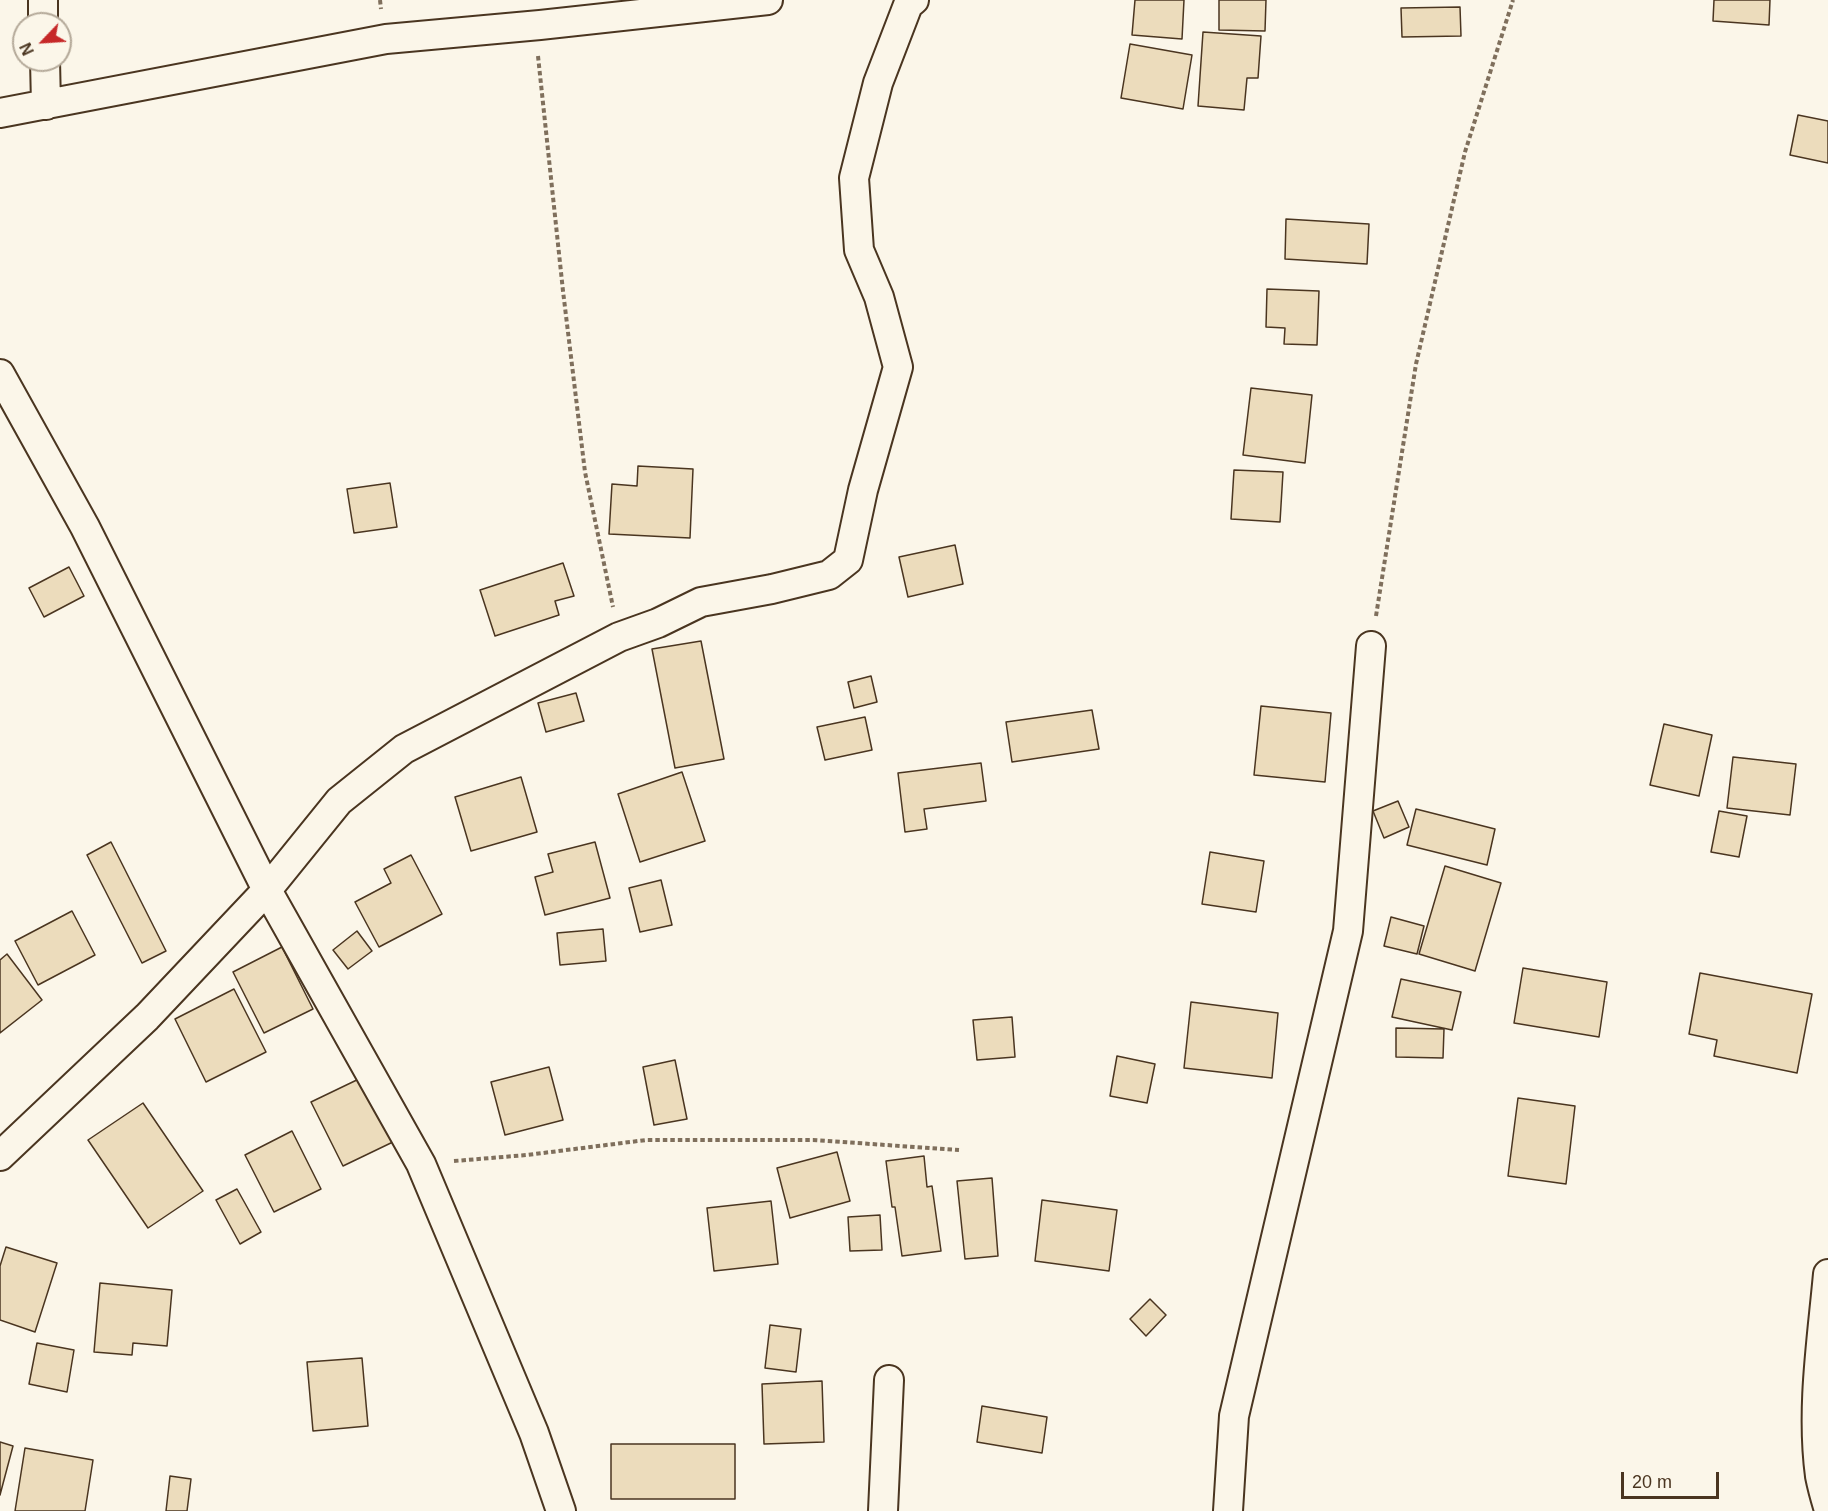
<!DOCTYPE html>
<html>
<head>
<meta charset="utf-8">
<style>
	body { margin:0 }
	#map { position:relative; width:1828px; height:1511px; overflow:hidden; background:#fbf6e9; font-family:Helvetica,sans-serif }
	canvas { display:block }
	.north { position:absolute; left:12px; top:12px; width:60px; height:60px; box-sizing:border-box; background:#fbf6e9; border:2px solid #b4a999; border-radius:50%; rotate:245deg; font-size:16px; font-weight:700; line-height:24px; text-align:center; color:#4a3520 }
	.north::after { content:''; display:block; margin:auto; width:21px; height:27px; background:#c62828; clip-path:polygon(50% 0,100% 100%,50% 72%,0 100%) }
	.scale { position:absolute; left:1621px; top:1472px; width:98px; height:27px; box-sizing:border-box; border:3px solid #4a3520; border-top:0; padding-left:8px; font-size:18px; line-height:21px; white-space:nowrap; color:#4a3520; -webkit-text-stroke:4px #fbf6e9; paint-order:stroke }
</style>
</head>
<body>
<div id="map">
<canvas width="1828" height="1511"></canvas>
<div class="north">N</div>
<div class="scale">20 m</div>
</div>
<script>
const ctx = document.querySelector('canvas').getContext('2d');
ctx.lineJoin = 'round';
function fill(path, color) { ctx.fillStyle = color; ctx.fill(path, 'evenodd'); }
function strokePath(path, color, width, dash) { ctx.strokeStyle = color; ctx.lineWidth = width; ctx.lineCap = dash ? 'butt' : 'round'; ctx.setLineDash(dash || []); ctx.stroke(path); }
const building = new Path2D(`
	M1135 0H1184L1182 39 1132 35Z
	M1219 0H1266L1265 31 1219 30Z
	M1714 0H1770L1769 25 1713 21Z
	M1460 7 1461 36 1402 37 1401 8Z
	M1203 32 1261 36 1258 78H1247L1244 110 1198 106Z
	M1130 44 1192 55 1183 109 1121 98Z
	M1798 115 1828 121V163L1790 155Z
	M1286 219 1369 224 1367 264 1285 259Z
	M1267 289 1319 291 1317 345 1284 344 1285 328 1266 327Z
	M1251 388 1312 395 1305 463 1243 455Z
	M638 466 693 469 690 538 609 534 612 484 637 486Z
	M1234 470 1283 472 1280 522 1231 519Z
	M390 483 397 527 354 533 347 489Z
	M955 545 963 584 908 597 899 557Z
	M563 563 574 596 555 601 559 615 495 636 480 590Z
	M69 567 84 596 44 617 29 588Z
	M701 641 724 759 675 768 652 649Z
	M871 676 877 702 854 708 848 682Z
	M576 693 584 721 546 732 538 703Z
	M1261 706 1331 713 1325 782 1254 775Z
	M1092 710 1099 749 1012 762 1006 722Z
	M865 717 872 750 825 760 817 727Z
	M1664 724 1712 735 1699 796 1650 785Z
	M1733 757 1796 764 1790 815 1727 808Z
	M981 763 986 801 924 809 927 829 905 832 898 773Z
	M682 772 705 841 640 862 618 794Z
	M521 777 537 832 471 851 455 797Z
	M1398 801 1409 827 1384 838 1373 811Z
	M1416 809 1495 829 1487 865 1407 845Z
	M1719 811 1747 816 1739 857 1711 852Z
	M111 842 166 951 142 963 87 855Z
	M595 842 610 898 545 915 535 877 553 872 548 854Z
	M1210 852 1264 861 1256 912 1202 904Z
	M411 855 442 914 379 947 355 902 391 883 384 869Z
	M1445 866 1501 883 1475 971 1419 954Z
	M661 880 672 925 640 932 629 888Z
	M72 911 95 955 38 985 15 941Z
	M1391 917 1424 926 1417 954 1384 946Z
	M603 929 606 961 560 965 557 933Z
	M357 931 372 951 348 969 333 950Z
	M282 947 313 1009 264 1033 233 972Z
	M7 954 42 1000 0 1033V960Z
	M1523 968 1607 982 1599 1037 1514 1023Z
	M1700 973 1812 994 1797 1073 1714 1056 1717 1040 1689 1034Z
	M1401 979 1461 992 1452 1030 1392 1017Z
	M234 989 266 1052 206 1082 175 1019Z
	M1191 1002 1278 1013 1272 1078 1184 1068Z
	M1012 1017 1015 1057 977 1060 973 1020Z
	M1396 1028 1444 1029 1443 1058 1396 1057Z
	M1117 1056 1155 1064 1147 1103 1110 1096Z
	M675 1060 687 1119 654 1125 643 1067Z
	M549 1067 563 1120 505 1135 491 1082Z
	M363 1077 395 1141 343 1166 311 1102Z
	M1518 1098 1575 1106 1566 1184 1508 1176Z
	M143 1103 203 1191 148 1228 88 1140Z
	M292 1131 321 1189 274 1212 245 1155Z
	M837 1152 850 1201 790 1218 777 1168Z
	M924 1156 927 1187 932 1186 941 1251 902 1256 895 1207H892L886 1161Z
	M992 1178 998 1256 965 1259 957 1181Z
	M237 1189 261 1232 240 1244 216 1200Z
	M1042 1200 1117 1210 1109 1271 1035 1261Z
	M771 1201 778 1264 714 1271 707 1208Z
	M880 1215 882 1250 850 1251 848 1217Z
	M6 1247 57 1263 35 1332 0 1320V1266Z
	M100 1283 172 1290 167 1346 133 1343 132 1355 94 1352Z
	M1150 1299 1166 1315 1146 1336 1130 1319Z
	M770 1325 801 1329 796 1372 765 1368Z
	M37 1343 74 1350 67 1392 29 1384Z
	M362 1358 368 1426 313 1431 307 1362Z
	M822 1381 824 1442 764 1444 762 1384Z
	M982 1406 1047 1417 1042 1453 977 1442Z
	M0 1442 13 1446 0 1495Z
	M611 1444H735V1499H611Z
	M25 1448 93 1460 85 1511H15Z
	M170 1476 191 1479 187 1511H166Z`);
fill(building, '#ecdcbc');
strokePath(building, '#4a3520', 1.5);
const minor = new Path2D(`
	M43 0V24
	M45 60 46 105
	M0 113 386 39 540 25 768 0
	M0 374 85 527 267 890 421 1164 534 1433 561 1511
	M0 1156 147 1017 267 890 339 801 404 749 619 637 658 623 701 602 772 589 829 575 848 560 863 490 898 367 879 297 859 250 854 178 878 83 908 5 914 0
	M1828 1274C1822 1340 1811 1409 1820 1476 1822 1486 1825 1497 1828 1507
	M883 1511 889 1380
	M1228 1511 1234 1416 1348 931 1371 646`);
strokePath(minor, '#4a3520', 32);
strokePath(new Path2D(`
	M380 0 381 9
	M538 56 563 291 585 472 613 607
	M1376 616 1416 364 1465 152 1513 0
	M454 1161 527 1155 646 1140H813L959 1150`), '#7f6f5c', 4, [4.5, 3]);
strokePath(minor, '#fbf6e9', 28);
</script>
</body>
</html>
